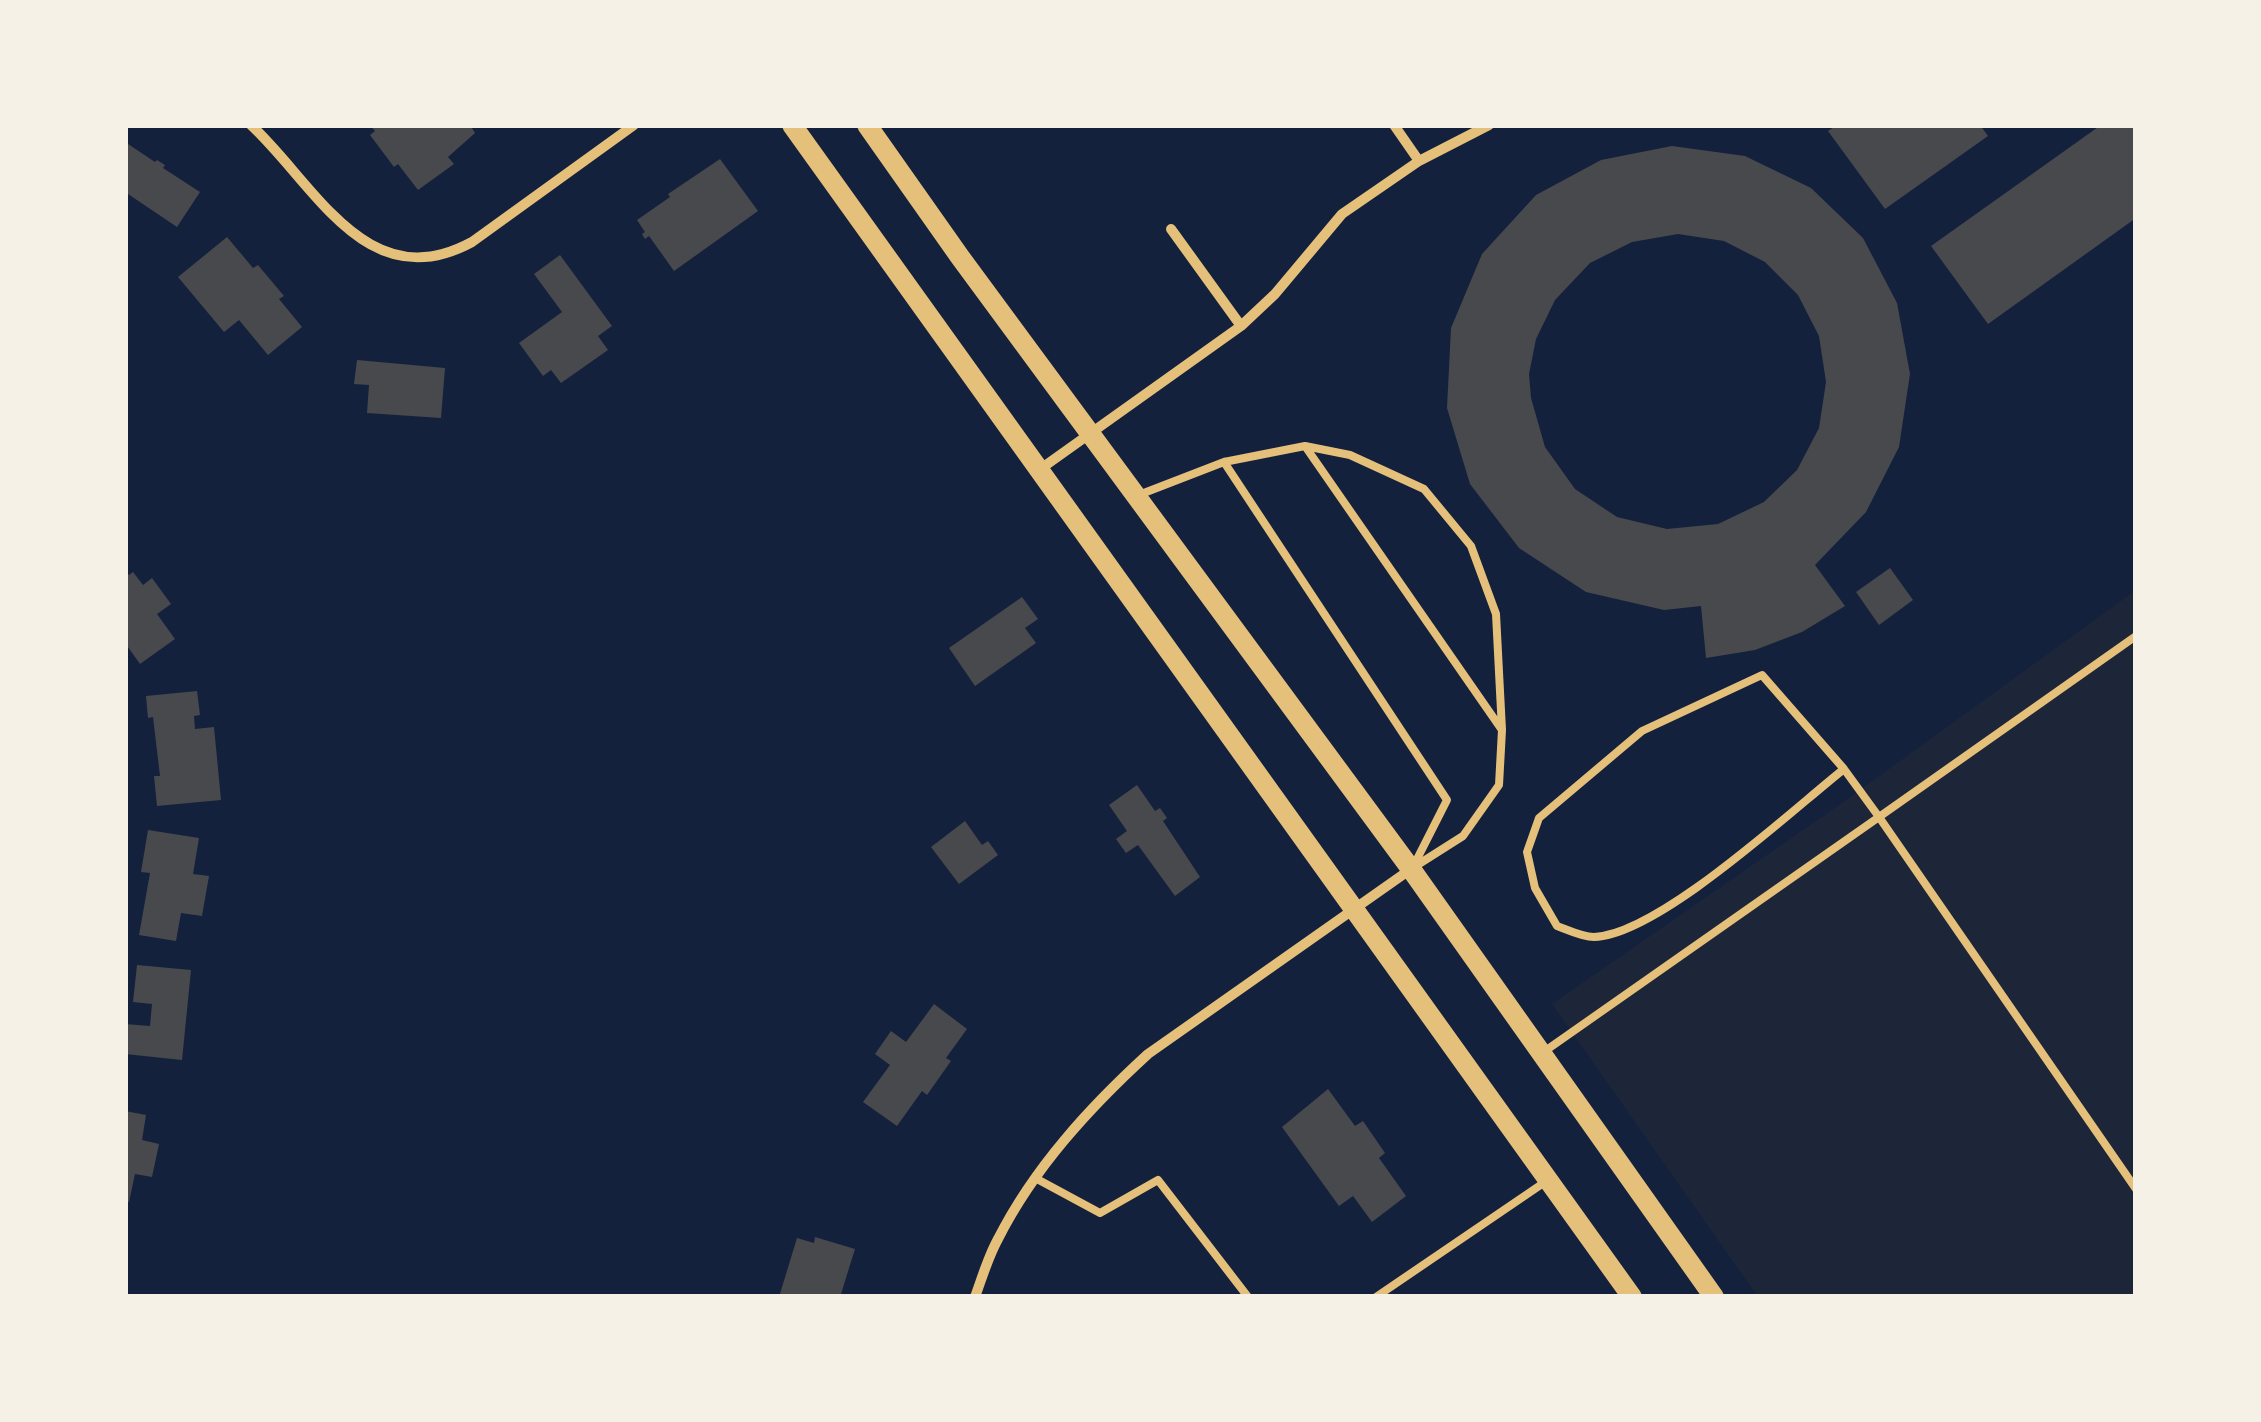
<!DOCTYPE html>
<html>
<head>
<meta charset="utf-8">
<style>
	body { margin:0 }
	#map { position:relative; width:2261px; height:1422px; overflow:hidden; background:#14213d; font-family:"DM Sans",sans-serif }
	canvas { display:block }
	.frame { position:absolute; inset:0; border:128px solid #f6f1e7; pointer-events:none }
</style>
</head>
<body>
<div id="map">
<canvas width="2261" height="1422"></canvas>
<div class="frame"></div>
</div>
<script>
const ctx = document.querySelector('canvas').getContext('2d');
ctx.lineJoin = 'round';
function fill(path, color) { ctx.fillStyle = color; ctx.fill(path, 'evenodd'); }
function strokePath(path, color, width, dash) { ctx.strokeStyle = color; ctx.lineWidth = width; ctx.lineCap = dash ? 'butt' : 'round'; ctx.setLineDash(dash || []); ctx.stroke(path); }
fill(new Path2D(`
	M2136 590V1297H1758L1552 1004 1842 803Z`), '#1d2539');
fill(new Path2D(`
	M370 125H470L475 133 448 157 454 164 418 190 398 164 394 167 370 135 375 131Z
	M1837 125H1980L1988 136 1885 209 1828 131Z
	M2101 125H2136V218L1988 324 1931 246Z
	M125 142 155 162 157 160 165 165 163 168 200 192 177 227 125 192Z
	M1672 146 1745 156 1811 188 1863 238 1897 303 1910 374 1899 447 1866 512 1815 565 1845 606 1802 632 1755 650 1706 658 1701 606 1664 610 1586 592 1519 548 1470 484 1447 408 1451 328 1482 254 1536 195 1601 160ZM1678 234 1724 241 1765 262 1798 295 1819 336 1826 382 1819 428 1797 470 1764 502 1718 524 1667 529 1617 517 1575 489 1545 447 1531 398 1529 374 1536 339 1555 300 1590 263 1632 242Z
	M720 159 758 211 674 271 649 236 645 239 642 234 645 232 637 220 670 197 668 194Z
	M227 237 253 268 258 265 284 296 279 299 302 327 268 355 239 320 224 332 178 277Z
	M560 255 612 326 598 336 608 350 561 383 551 370 543 376 519 343 562 312 534 274Z
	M357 360 445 368 441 418 367 413 369 385 354 384Z
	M1890 568 1913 600 1879 625 1856 592Z
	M125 570 129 575 133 572 143 585 152 578 171 604 157 614 175 639 140 664 125 643Z
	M1022 597 1038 619 1025 628 1036 643 975 686 949 648Z
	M197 691 200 715 194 716 195 729 214 727 221 800 157 806 154 776H160L153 717 148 718 146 696Z
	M1137 785 1155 811 1160 808 1167 818 1163 821 1200 877 1175 896 1138 845 1126 853 1116 839 1127 831 1109 805Z
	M965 821 982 845 988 841 998 855 959 884 931 847Z
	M148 830 199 838 193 874 209 876 202 916 181 913 176 941 139 935 150 873 141 872Z
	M137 965 191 970 182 1060 125 1054V1024L150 1026 152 1004 133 1002Z
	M934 1004 967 1029 946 1058 951 1061 927 1095 922 1091 897 1126 863 1102 890 1065 875 1054 891 1031 906 1042Z
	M1328 1089 1355 1126 1363 1121 1385 1153 1379 1158 1406 1196 1372 1222 1353 1196 1339 1206 1282 1127Z
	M125 1111 146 1115 142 1140 159 1144 152 1177 135 1174 129 1202 125 1201Z
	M815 1237 855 1249 841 1294 850 1297H779L797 1238 814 1243Z`), '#48494c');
strokePath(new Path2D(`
	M1305 446 1350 455 1424 489 1471 546 1496 614 1502 730
	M1224 462 1447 800 1413 867
	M1136 496 1224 462 1305 446 1502 730 1499 785 1463 836 1411 869
	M1844 769C1791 811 1658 935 1594 937 1582 937 1568 930 1557 926L1535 888 1527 852 1539 818 1642 731 1762 675 1844 769 1879 817 2136 636
	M1545 1051 1879 817 2136 1189
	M1037 1179 1100 1213 1158 1180 1248 1297
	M1376 1297 1545 1182`), '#e5c07b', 8);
strokePath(new Path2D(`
	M251 125C315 184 367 299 472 242L634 125
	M1394 125 1419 161
	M1171 229 1241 326
	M1039 470 1241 326 1275 294 1342 214 1419 161 1489 125
	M975 1297C982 1278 988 1257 998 1239 1034 1168 1089 1108 1148 1054L1411 869`), '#e5c07b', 10);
strokePath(new Path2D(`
	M792 125 1632 1297
	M867 125 960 257 1411 869 1714 1297`), '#e5c07b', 20);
</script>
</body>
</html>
